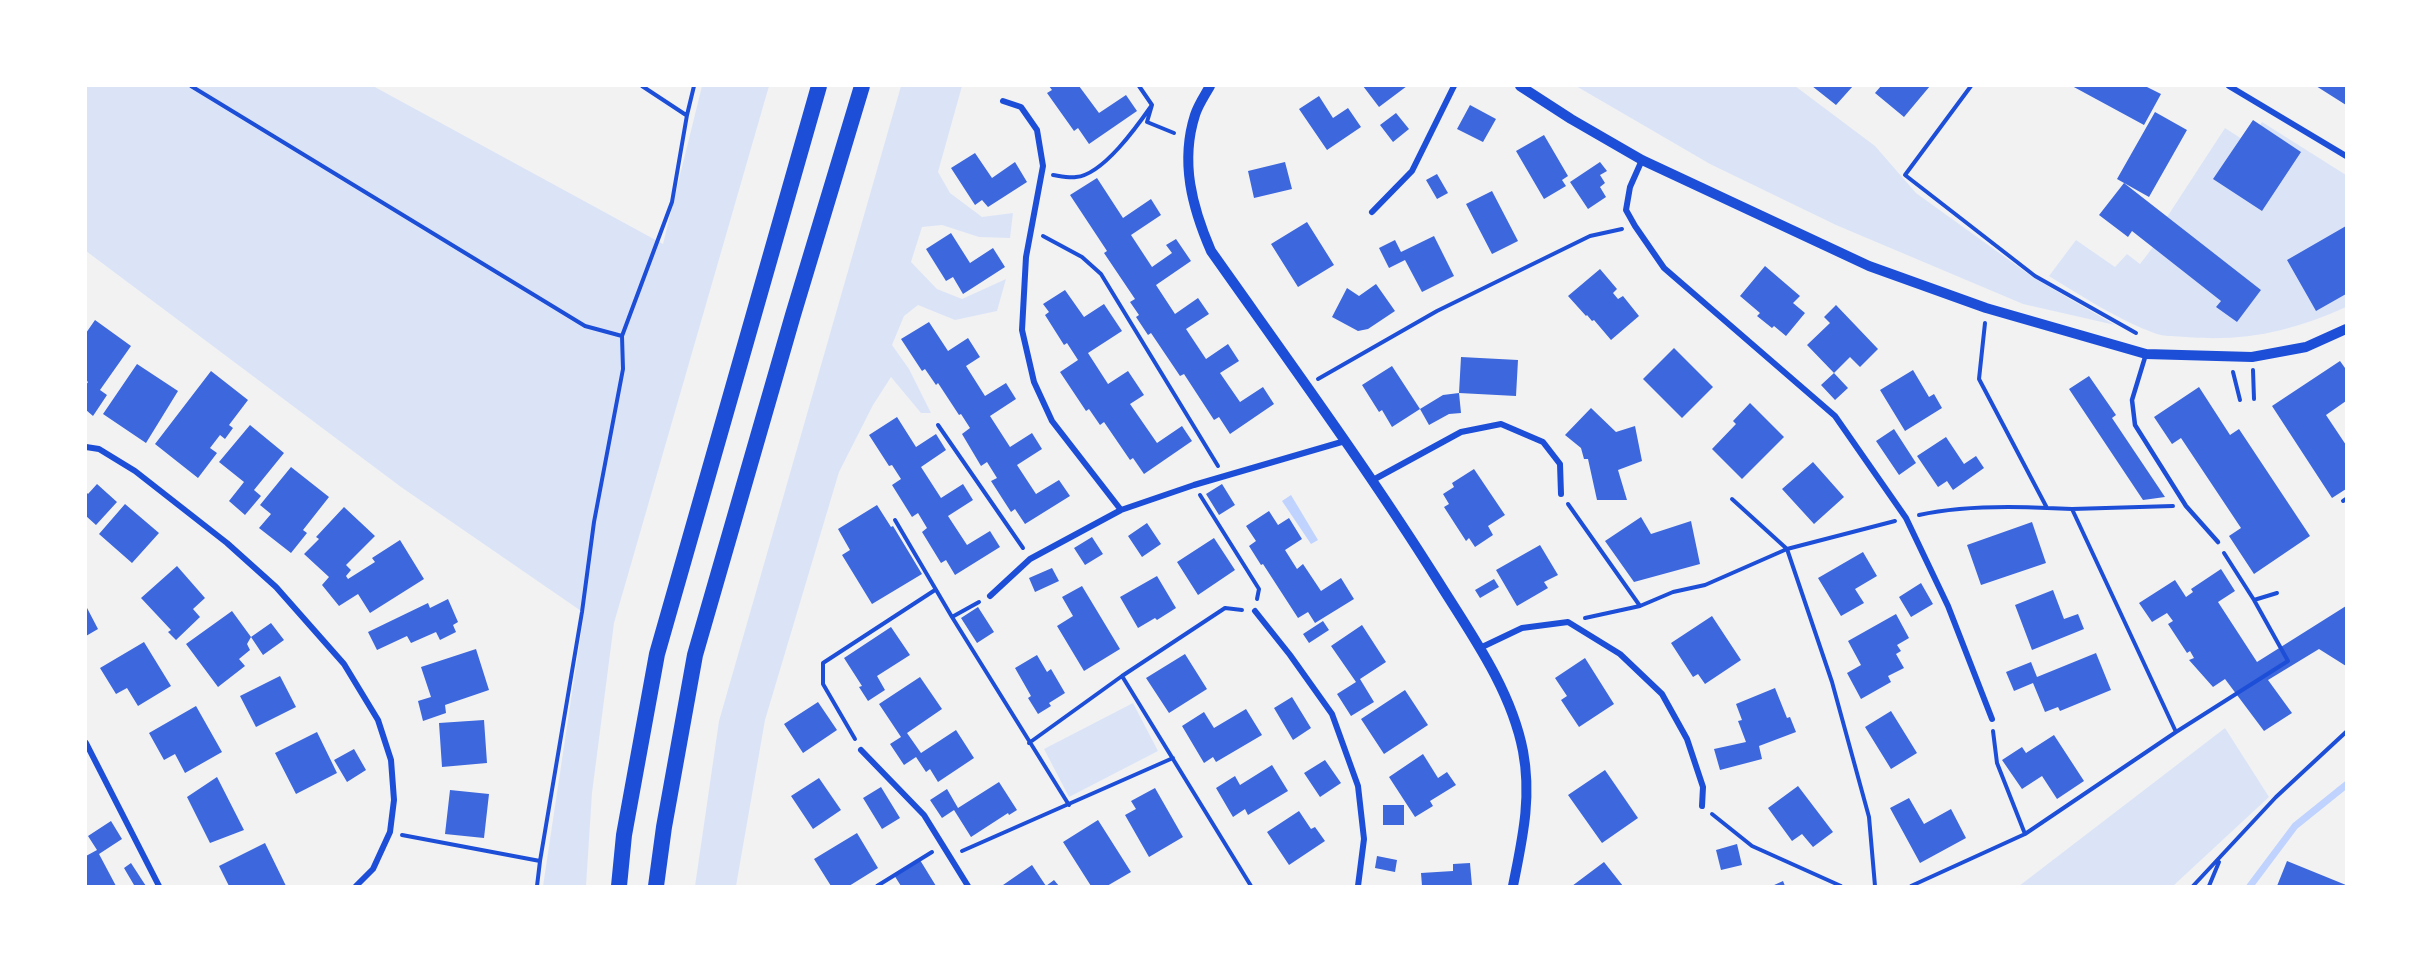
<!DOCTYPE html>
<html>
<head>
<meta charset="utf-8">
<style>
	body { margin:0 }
	#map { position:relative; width:2432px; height:972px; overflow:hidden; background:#f2f2f2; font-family:"Sofia Sans Condensed",sans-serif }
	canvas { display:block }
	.frame { position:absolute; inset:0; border:87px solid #fff; pointer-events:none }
</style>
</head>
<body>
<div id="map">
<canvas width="2432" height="972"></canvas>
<div class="frame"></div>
</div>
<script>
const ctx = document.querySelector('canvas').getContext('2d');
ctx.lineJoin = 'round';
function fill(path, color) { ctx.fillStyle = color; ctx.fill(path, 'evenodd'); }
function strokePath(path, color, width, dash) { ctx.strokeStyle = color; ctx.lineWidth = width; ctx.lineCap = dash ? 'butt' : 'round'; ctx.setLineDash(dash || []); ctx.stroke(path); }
fill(new Path2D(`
	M86 86H373L663 244 702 86H769L614 623 592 793 586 886H543L584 613 401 487 86 251Z
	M901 86H962L938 172 950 193 982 217 1013 213 1010 238 979 237 942 225 922 227 911 262 937 289 962 299 1006 279 997 311 955 320 918 305 904 316 892 345 909 369 931 413H921L891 377 873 405 839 472 765 720 736 886H695L719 721Z
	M1576 86H1795L1875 146 1916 193 2034 278 2115 325 2023 304 1836 225 1710 164Z
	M2262 122 2346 175V307C2292 331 2246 342 2186 337 2176 336 2164 337 2154 333 2117 319 2083 297 2049 276L2076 240 2115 267 2127 254 2140 264 2153 247 2221 301 2217 307 2237 322 2261 290 2167 217 2225 128 2248 143Z
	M1133 703 1158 751 1069 797 1044 749Z
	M2225 728 2269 797 2173 886H2019Z`), '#dbe4f7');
fill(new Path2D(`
	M1291 495 1318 540 1311 544 1282 501Z`), '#bfd3fe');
strokePath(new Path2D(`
	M2250 886 2295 826 2346 785`), '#bfd3fe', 7);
fill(new Path2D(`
	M1049 86H1079L1099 113 1126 95 1137 111 1089 144 1078 128 1074 131 1047 93 1052 90Z
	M1363 86H1407L1379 107Z
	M1812 86H1853L1836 105Z
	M1881 86H1930L1904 117 1875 93Z
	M2072 86H2145L2161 94 2144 125Z
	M2316 86H2346V105Z
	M1319 96 1333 118 1348 108 1361 127 1327 150 1299 109Z
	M1470 105 1496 119 1483 142 1457 129Z
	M2155 112 2187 130 2149 197 2117 179Z
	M1396 113 1409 129 1393 142 1380 125Z
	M2253 120 2301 152 2262 211 2213 179Z
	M1544 135 1568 176 1562 180 1566 186 1544 199 1516 151Z
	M975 153 992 178 1015 162 1027 182 988 207 982 200 975 205 951 168Z
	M1285 162 1292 189 1254 198 1248 171Z
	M1600 162 1607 171 1600 175 1605 183 1600 187 1606 197 1588 209 1570 182Z
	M1437 174 1448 193 1437 199 1426 180Z
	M1097 178 1123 218 1151 199 1161 215 1131 235 1152 267 1172 253 1166 245 1176 239 1191 261 1156 285 1175 314 1198 298 1209 314 1186 329 1206 359 1228 344 1239 361 1220 373 1240 402 1263 387 1274 404 1230 434 1219 417 1214 420 1184 374 1180 376 1151 333 1148 335 1136 317 1139 315 1130 302 1135 299 1104 253 1107 251 1070 195Z
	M2124 183 2261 290 2237 322 2216 307 2221 301 2132 231 2128 237 2099 215Z
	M1492 191 1518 241 1492 254 1466 204Z
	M1307 222 1334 265 1298 287 1271 244Z
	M2346 226V294L2316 311 2287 260Z
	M951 233 970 263 993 248 1005 267 963 294 953 277 946 281 926 249Z
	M1434 236 1454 276 1422 292 1405 260 1389 268 1379 248 1395 240 1401 252Z
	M1765 266 1800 296 1793 303 1805 313 1786 336 1774 326 1772 328 1757 316 1760 313 1740 296Z
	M1600 269 1617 289 1613 293 1618 299 1623 296 1639 316 1611 340 1594 320 1592 321 1587 315 1586 316 1568 296Z
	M1376 284 1395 311 1368 329 1358 331 1332 317 1347 288 1359 296Z
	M1065 290 1084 317 1104 304 1122 331 1088 353 1108 384 1128 371 1144 395 1130 404 1157 443 1182 426 1192 441 1144 474 1133 458 1130 460 1104 422 1100 425 1089 409 1086 411 1060 372 1078 360 1067 343 1064 345 1045 315 1049 312 1043 304Z
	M1836 305 1878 349 1860 367 1850 357 1834 373 1807 345 1830 323 1824 317Z
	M95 320 131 346 100 390 107 395 93 416 86 410V385L88 382 86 380V333Z
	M929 322 948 351 968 338 980 357 966 366 985 396 1006 383 1016 399 990 416 1010 447 1032 433 1042 449 1017 465 1036 494 1059 480 1070 496 1025 524 1015 509 1011 512 991 481 997 478 987 462 981 466 962 434 970 428 961 414 959 415 938 383 936 385 925 369 922 371 901 339Z
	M1674 348 1713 387 1682 418 1643 379Z
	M1461 357 1518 360 1516 396 1459 393 1461 413 1449 414 1429 425 1420 409 1443 395 1459 393Z
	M2340 361 2345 368 2346 366V401L2326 415 2346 445V489L2332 498 2272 406Z
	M137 364 178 391 146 443 103 414Z
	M1392 366 1420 409 1392 427 1382 410 1379 412 1362 385Z
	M1913 370 1929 397 1934 394 1942 408 1905 431 1880 390Z
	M211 371 248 400 229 425 233 428 225 439 220 435 210 448 217 453 198 478 155 444Z
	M1834 373 1848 388 1835 400 1821 385Z
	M2089 376 2116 415 2112 418 2165 497 2143 500 2069 389Z
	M2199 387 2230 435 2239 429 2310 536 2254 574 2229 536 2241 528 2181 438 2172 444 2154 417Z
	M1750 403 1784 437 1742 479 1712 449 1736 424 1733 421Z
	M1591 408 1616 432 1635 426 1642 461 1618 470 1627 500H1597L1588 459H1584L1581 448 1565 435Z
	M897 417 916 447 936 434 946 450 921 467 941 498 963 484 973 500 948 516 967 545 990 531 1000 547 955 575 946 560 941 563 922 532 927 528 918 513 912 517 892 485 901 479 892 465 889 466 869 435Z
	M250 425 284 453 254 490 261 496 245 515 229 501 244 482 219 462Z
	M1894 429 1916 463 1899 475 1876 441Z
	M1946 437 1964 464 1976 456 1984 468 1953 490 1947 481 1938 487 1917 456Z
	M1813 462 1844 497 1814 524 1782 489Z
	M291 467 329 497 303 530 307 533 291 553 259 528 271 514 260 505Z
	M1474 469 1505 515 1488 526 1493 535 1475 547 1469 538 1466 541 1444 507 1449 504 1443 494 1454 487 1452 483Z
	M97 484 117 502 96 525 86 516V492L88 494Z
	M1222 484 1235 505 1219 515 1206 494Z
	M125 504 159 533 132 563 99 534Z
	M877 505 891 527 893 526 922 574 872 604 842 555 850 550 838 529Z
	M344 507 375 536 346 565 351 570 346 576 348 579 375 562 372 558 400 540 424 579 370 613 358 594 339 606 322 585 329 577 304 554 319 539 316 537Z
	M1269 511 1278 525 1289 518 1302 539 1285 550 1297 569 1303 564 1321 591 1341 578 1354 599 1315 623 1308 612 1298 618 1263 564 1261 565 1249 546 1256 541 1246 526Z
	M1641 517 1651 534 1691 521 1700 564 1634 582 1605 541Z
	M2032 522 2046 563 1981 585 1967 545Z
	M1147 523 1161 544 1142 557 1128 536Z
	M1092 537 1103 554 1085 565 1074 548Z
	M1214 538 1235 570 1198 595 1177 562Z
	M1540 545 1558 575 1544 582 1548 588 1517 606 1496 570Z
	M1863 552 1877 576 1855 589 1864 603 1841 616 1818 578Z
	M177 566 205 598 193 609 200 617 176 640 168 632 171 630 141 598Z
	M1052 568 1059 581 1035 592 1029 578Z
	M2221 569 2235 591 2218 602 2257 662 2346 606V666L2319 649 2268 680 2292 713 2264 731 2225 679 2213 687 2189 660 2194 658 2190 651 2187 653 2168 624 2173 621 2167 613 2152 622 2139 603 2175 580 2186 597 2193 592 2191 589Z
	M1157 576 1176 608 1157 620 1155 618 1138 628 1120 597Z
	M1494 579 1499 587 1480 598 1475 590Z
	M1921 583 1933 604 1911 617 1899 597Z
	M1082 586 1120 649 1084 671 1057 626 1073 616 1062 597Z
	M2053 590 2064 619 2078 614 2084 629 2032 650 2015 605Z
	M448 599 458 622 453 625 456 632 440 640 436 632 411 643 407 636 377 650 368 632 428 603 430 608Z
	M86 606 98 629 86 636Z
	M978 607 994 632 977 643 961 618Z
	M232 611 251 637 271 623 284 640 263 655 251 637 247 644 250 650 239 659 245 666 218 687 186 644Z
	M1896 614 1909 638 1897 645 1901 651 1896 654 1904 668 1888 676 1891 682 1861 699 1847 673 1861 665 1848 641Z
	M1712 616 1741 660 1705 684 1698 674 1693 677 1671 643Z
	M1323 621 1329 630 1309 643 1303 634Z
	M1362 625 1386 662 1360 679 1374 702 1351 716 1337 694 1356 682 1331 646Z
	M891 627 910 655 877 676 885 690 868 701 859 687 862 686 844 658Z
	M144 642 171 686 138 706 127 688 116 694 100 668Z
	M476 649 489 690 445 705 446 713 423 721 418 701 431 697 421 667Z
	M2096 653 2111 690 2060 711 2058 707 2045 712 2033 683 2014 691 2006 672 2031 662 2037 677Z
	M1185 654 1207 689 1169 713 1146 678Z
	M1037 655 1047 672 1051 669 1065 693 1049 703 1051 706 1038 714 1028 698 1031 696 1015 668Z
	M1585 658 1614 704 1579 727 1561 700 1567 696 1555 678Z
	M280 676 296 707 256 727 240 696Z
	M920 677 942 709 907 733 921 753 956 730 974 758 938 782 930 769 926 772 916 757 904 765 890 744 901 737 879 704Z
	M1775 688 1787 718 1790 717 1796 732 1759 746 1762 759 1720 770 1714 749 1746 742 1738 721 1742 720 1736 704Z
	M1405 690 1428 725 1384 754 1361 719Z
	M1292 697 1311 728 1293 740 1274 708Z
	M818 702 837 730 803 753 784 724Z
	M196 706 222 752 185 773 175 754 164 760 149 733Z
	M1246 709 1262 735 1216 762 1213 757 1204 763 1182 726 1204 712 1214 728Z
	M1891 711 1917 753 1891 769 1865 727Z
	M484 720 487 763 442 767 439 723Z
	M317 732 337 773 296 794 275 753Z
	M2054 735 2084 781 2057 799 2042 776 2022 789 2002 760 2022 747 2026 753Z
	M354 749 366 770 347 782 334 760Z
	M1423 754 1438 778 1447 772 1456 785 1430 801 1433 806 1415 817 1389 777Z
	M1325 760 1341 783 1320 797 1304 773Z
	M1272 765 1288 791 1248 815 1245 809 1233 817 1216 788 1235 776 1240 785Z
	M1605 770 1638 818 1602 843 1568 795Z
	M217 777 244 830 210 843 187 797Z
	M819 778 841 810 813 829 791 796Z
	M999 782 1017 810 1009 815 1008 813 971 837 954 810 942 818 930 800 947 789 958 808Z
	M1798 786 1833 832 1813 847 1802 834 1792 841 1768 808Z
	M881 787 900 818 882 829 863 798Z
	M1155 788 1183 837 1149 857 1125 815 1136 809 1131 801Z
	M450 790 489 794 484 838 445 834Z
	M1909 798 1924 824 1951 809 1966 838 1920 863 1890 808Z
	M1383 805H1404V825H1383Z
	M1299 811 1311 829 1315 827 1325 841 1289 865 1267 832Z
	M1098 820 1131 872 1107 886H1091L1063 842Z
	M111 821 122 839 99 854 116 886H86V856L97 850 88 836Z
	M857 833 878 868 849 886H831L814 859Z
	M265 843 286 886H229L219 866Z
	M1737 844 1742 865 1721 870 1716 850Z
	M1377 856 1397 860 1395 872 1375 868Z
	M920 860 936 886H901L894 875Z
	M2287 861 2346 885V886H2277Z
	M1604 862 1623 886H1572Z
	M131 863 142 880 146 886H131L134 885 124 868Z
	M1470 863 1472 886H1422L1421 873 1453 871V864Z
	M1032 865 1046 886 1054 880 1059 886H1004L1003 885Z
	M1783 881 1785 886H1772Z`), '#3d67dc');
strokePath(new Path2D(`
	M191 86 585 326 622 336
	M642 86 686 115
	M1139 86 1152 105 1147 122 1174 133
	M1971 86 1905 175 2035 276 2136 333
	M1053 175C1060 176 1069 178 1076 177 1103 175 1138 125 1152 105
	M1043 236 1082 257 1101 274 1218 466
	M1985 323 1979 379 2047 508 2072 509 2176 732
	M2253 370 2254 399
	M2233 372 2240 400
	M1318 379 1437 311 1590 236 1622 229
	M938 425 1023 548
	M1200 495 1259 589 1257 599
	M1732 499 1787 549 1832 682 1869 817 1875 886
	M2343 501 2346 499
	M1568 504 1640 606
	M2072 509 2173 506
	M1919 515C1960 506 2005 506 2047 508
	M895 520 952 617 979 602
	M2224 553 2254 600 2277 593
	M952 617 1069 805
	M1585 618 1640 606 1673 592 1705 585 1787 549 1895 521
	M1122 676 1251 886
	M855 739 823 684V663L935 590
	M1029 743 1122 676 1225 608 1242 610
	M1712 814 1752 846 1841 886
	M2025 834 2176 732 2288 661 2254 600
	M402 835 540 861 537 886
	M962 851 1173 758
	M540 861 582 612 594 522 623 369 622 336 672 202 687 115 694 86
	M877 886 932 852
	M1911 886 2025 834 1997 763 1993 731
	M2193 886 2276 797 2346 732
	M2209 886 2219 862`), '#1d4ed8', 4);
strokePath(new Path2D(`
	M2146 354 2132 400 2135 425 2186 506 2218 542`), '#1d4ed8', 4.5);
strokePath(new Path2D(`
	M2229 86 2346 156
	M1003 101 1021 107 1037 130 1043 166 1026 257 1022 330 1034 382 1052 421 1121 510
	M1642 160 1630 187 1626 210 1635 226 1664 268 1835 416 1906 518 1948 606 1992 719
	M1372 212 1412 171 1454 86
	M86 447 99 449 135 471 227 543 276 587 344 664 378 720 391 760 394 800 390 832 373 869 356 886
	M1373 480 1461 432 1501 424 1543 442 1560 464 1561 494
	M990 596 1030 559 1121 510 1194 485 1345 441
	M1255 611 1290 655 1332 714 1358 786 1364 839 1358 886
	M1480 648 1522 628 1568 622 1620 654 1662 694 1687 739 1703 787 1702 806
	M86 743 159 886
	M861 750 924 815 968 886`), '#1d4ed8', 6);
strokePath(new Path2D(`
	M1210 86C1205 95 1198 105 1195 115 1180 162 1192 207 1211 251 1288 360 1367 468 1438 581 1471 634 1511 689 1523 751 1532 799 1522 840 1513 886
	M1520 86 1571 119 1642 160 1869 266 1986 308 2146 354 2252 357 2306 347 2346 329`), '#1d4ed8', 10);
strokePath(new Path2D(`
	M619 886 624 835 657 654 819 86
	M656 886 664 827 695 655 793 315 862 86`), '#1d4ed8', 16);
</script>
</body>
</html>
